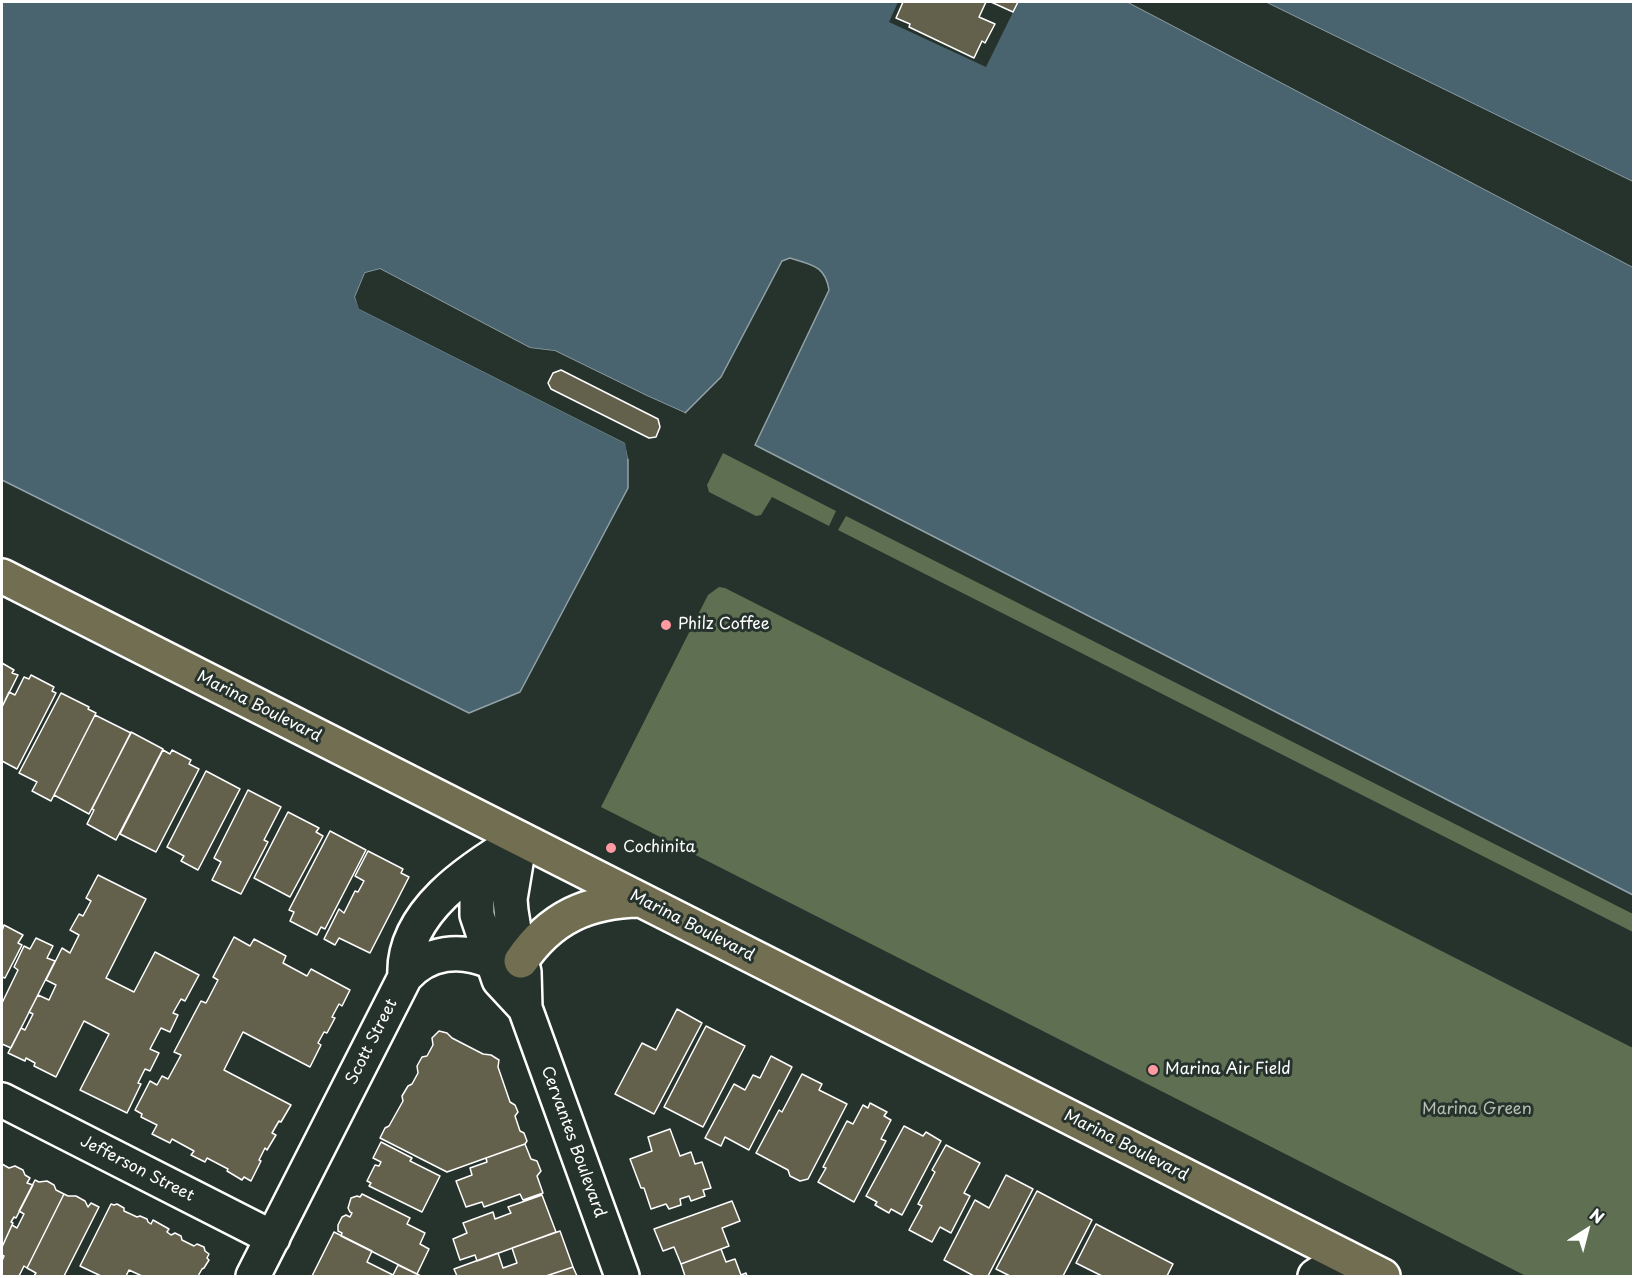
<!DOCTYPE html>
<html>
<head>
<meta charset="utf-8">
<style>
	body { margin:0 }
	#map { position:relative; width:1635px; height:1278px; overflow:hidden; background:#26332d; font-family:"Playpen Sans",sans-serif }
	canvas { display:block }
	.frame { position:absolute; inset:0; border:3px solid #fff; pointer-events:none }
	.north { position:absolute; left:1557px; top:1200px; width:60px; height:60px; -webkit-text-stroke:4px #26332d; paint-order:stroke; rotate:36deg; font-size:16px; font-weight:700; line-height:24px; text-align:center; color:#fff }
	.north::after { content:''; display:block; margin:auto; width:21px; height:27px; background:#fff; clip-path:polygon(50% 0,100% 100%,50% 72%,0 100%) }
</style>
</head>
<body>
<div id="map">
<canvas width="1635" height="1278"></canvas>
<div class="frame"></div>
<div class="north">N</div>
</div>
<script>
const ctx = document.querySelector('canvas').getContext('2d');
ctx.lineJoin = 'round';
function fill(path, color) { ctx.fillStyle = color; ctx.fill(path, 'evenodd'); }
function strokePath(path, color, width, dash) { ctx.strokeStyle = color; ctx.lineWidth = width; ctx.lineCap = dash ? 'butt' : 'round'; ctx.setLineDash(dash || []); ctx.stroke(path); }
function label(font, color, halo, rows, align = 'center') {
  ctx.font = font + ' "Playpen Sans",sans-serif'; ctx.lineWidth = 6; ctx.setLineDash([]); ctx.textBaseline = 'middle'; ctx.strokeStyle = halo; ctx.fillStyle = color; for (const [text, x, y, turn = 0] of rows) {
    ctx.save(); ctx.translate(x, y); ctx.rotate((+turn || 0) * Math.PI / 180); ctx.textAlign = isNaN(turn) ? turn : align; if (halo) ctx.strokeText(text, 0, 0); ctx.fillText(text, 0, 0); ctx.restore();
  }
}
fill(new Path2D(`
	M723 453 836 511 829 526 772 497 761 515 756 516 709 492 707 485Z
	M846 516 1633 914V932L838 530Z
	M719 587 725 588 1633 1048V1276H1526L601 807 708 595Z`), '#5f7052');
const water = new Path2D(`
	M2 2H1128L1633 267V895L755 445 829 290C825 265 811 265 790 258L782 261 721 377 685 413 647 396 555 351 530 348 380 269 365 273 355 297 360 309 626 443 628 459V488L520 692 469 713 2 480Z
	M1265 2H1633V182Z`);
fill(water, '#49646e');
strokePath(water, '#92a2a8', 1.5);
fill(new Path2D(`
	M898 2H1018L986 67 889 22Z
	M1128 2H1135L1634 264 1633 267Z
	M1262 2H1265L1633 182 1634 185Z
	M380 269 530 348 555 351 647 396 685 413 684 416 646 399 554 354 529 350 379 272 367 276 358 297 362 307 627 441 631 458 628 459 625 443 359 309 355 297 365 273Z`), '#26332d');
const building = new Path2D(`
	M903 2H986L979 17 995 24 985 43 982 41 974 58 909 27 910 24 896 18Z
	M991 2H1018L1013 12Z
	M561 370 658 419 660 427 656 437 649 438 551 389 548 383 553 373Z
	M2 663 14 670 12 673 18 675 2 707Z
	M31 675 54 687 52 691 56 693 17 769 2 761V707L9 692 15 695 24 677 29 679Z
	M61 693 89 707 88 709 96 713 51 801 32 791 37 782 19 773Z
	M95 715 131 733 89 814 54 795Z
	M131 732 163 749 116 840 87 824 94 810 92 809Z
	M163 750 170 754 172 750 191 760 189 764 199 769 156 852 120 834Z
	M206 771 240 789 198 870 181 861 184 856 167 847Z
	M248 790 281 807 264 840 268 842 241 894 212 880 221 862 214 858Z
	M288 812 319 828 316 832 323 836 290 897 254 878Z
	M330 831 366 850 325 929 321 927 317 935 290 921 294 912 289 910Z
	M368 851 403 869 401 873 409 877 370 953 339 938 335 945 324 939 339 909 344 913 355 891 358 892 364 881 355 876Z
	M98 875 146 899 106 978 134 992 155 952 199 975 185 1001 181 999 173 1013 178 1015 170 1032 161 1028 150 1049 159 1053 150 1071 145 1069 138 1083 141 1084 127 1113 80 1090 109 1034 84 1021 56 1077 34 1066 35 1063 26 1058 25 1061 8 1053 21 1028 25 1030 33 1014 29 1012 38 995 49 1000 56 985 46 980 62 948 70 953 79 935 70 930 79 914 83 916 91 901 86 898Z
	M4 925 23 935 18 943 22 945 5 978 2 977V979V931Z
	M234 937 250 946 254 939 286 956 283 963 307 976 311 969 350 990 342 1006 339 1004 332 1017 335 1018 327 1033 324 1032 318 1043 321 1045 310 1067 243 1032 224 1070 291 1105 281 1122 279 1121 272 1133 276 1135 267 1150 265 1148 259 1160 261 1161 251 1181 244 1177 242 1180 227 1171 228 1169 207 1158 205 1162 191 1155 194 1151 172 1139 170 1143 152 1134 157 1125 141 1117 142 1114 135 1110 150 1081 157 1085 162 1076 168 1079 181 1055 174 1052 201 1001 206 1003 218 980 213 977Z
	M36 938 53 946 47 958 55 961 11 1048 2 1044V1003L18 970 14 967 24 946 30 949Z
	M677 1009 702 1023 654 1114 615 1094 642 1043 656 1050Z
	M706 1026 745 1046 703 1127 664 1107Z
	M439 1031 447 1033 452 1038 483 1054 491 1055 499 1060 498 1067 510 1102 515 1105 518 1112 515 1116 520 1131 524 1133 527 1141 525 1144 447 1172 380 1138 385 1128 389 1126 403 1101 402 1096 408 1086 412 1084 418 1073 417 1066 422 1057 427 1056 433 1045 432 1038Z
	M771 1056 792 1067 749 1150 725 1137 721 1146 705 1138 734 1084 745 1090 753 1075 760 1078Z
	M802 1074 822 1084 819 1090 847 1104 808 1179 800 1181 790 1176 788 1170 756 1153 779 1110 782 1112Z
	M870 1103 887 1112 884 1116 891 1120 881 1139 886 1141 854 1202 818 1182 826 1168 823 1167 847 1121 853 1124 863 1105 868 1108Z
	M904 1126 923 1136 926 1132 941 1141 902 1215 891 1209 889 1213 875 1205 877 1202 866 1196Z
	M670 1129 680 1156 691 1152 695 1164 702 1162 711 1188 703 1190 705 1196 691 1201 689 1196 680 1199 681 1205 669 1209 666 1204 651 1209 644 1188H641L630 1159 652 1151 648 1137Z
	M381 1142 412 1158 410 1161 440 1176 422 1212 369 1186 371 1183 367 1181 375 1165 379 1166 381 1162 373 1158Z
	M525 1144 531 1159 537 1161 541 1171 537 1176 543 1193 523 1200 520 1194 484 1207 482 1202 466 1207 456 1181 472 1175 470 1168 487 1162 486 1158Z
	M946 1145 980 1163 964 1193 970 1196 951 1233 940 1227 932 1242 909 1230 922 1206 918 1204 935 1172 932 1170Z
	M2 1164 9 1168 15 1166 23 1170 25 1175 30 1178 27 1183 33 1185 16 1218 14 1217 11 1222 13 1223 2 1247Z
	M1006 1175 1033 1189 988 1276H974L944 1260 975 1200 989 1208Z
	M35 1180 39 1182 47 1181 54 1185 56 1190 64 1194 27 1268 24 1266 19 1276H2V1261L4 1256 2 1255V1247L12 1225 17 1228 24 1214 19 1211Z
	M1037 1191 1092 1220 1063 1276H1010L996 1269Z
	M64 1194 68 1196H76L85 1201 88 1207 91 1203 99 1207 64 1276H34L36 1273 27 1268Z
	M362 1194 410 1218 407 1224 425 1233 420 1244 429 1249 417 1274 341 1236 342 1233 338 1231V1225L342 1217 346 1215 350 1217 352 1213 350 1212 348 1208 351 1198 357 1196 360 1197Z
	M542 1195 556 1232 477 1261 475 1255 460 1260 453 1239 467 1233 463 1223 493 1212 495 1219 511 1213 508 1207Z
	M732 1201 740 1221 722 1228 729 1246 681 1264 674 1247 663 1251 654 1229Z
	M111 1204 114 1205 117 1204 124 1208V1211L137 1217 140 1216 147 1219 148 1222 151 1224 153 1220 169 1229 167 1232 171 1235 175 1233 181 1236 182 1240 194 1246 197 1244 204 1247 205 1251 209 1254 207 1258 209 1260 204 1268 202 1269 198 1276H142L129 1270 126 1276H128H101L80 1266Z
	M1096 1224 1173 1264 1167 1276H1102L1076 1263Z
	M560 1231 573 1267 546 1276H457L454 1269 498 1253 503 1268 517 1263 512 1248Z
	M334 1232 372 1251 367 1262 393 1275 398 1265 421 1276H312Z
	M721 1249 726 1262 735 1259 741 1275 746 1273 747 1276H685L681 1264Z
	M573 1267 577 1276H546Z`);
fill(building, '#63604c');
strokePath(building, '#fff', 1.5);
const minor = new Path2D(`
	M520 839 510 899 511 911 517 948 524 972 525 1008 622 1276
	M503 859 480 886 477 899V915L499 980 525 1008
	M405 977C428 951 461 948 492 962
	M2 1100 273 1238
	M253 1276 405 977C401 913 471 868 520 839
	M1315 1276 1345 1257`);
const major = new Path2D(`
	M2 576 1383 1276
	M521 961C551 917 588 901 640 900`);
strokePath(minor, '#fff', 38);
strokePath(major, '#fff', 38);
strokePath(minor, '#26332d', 33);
strokePath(major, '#726e52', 33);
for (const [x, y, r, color] of [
	[666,625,6,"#ff9aa2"],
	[611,848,6,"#ff9aa2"],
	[1153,1070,6,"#ff9aa2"]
]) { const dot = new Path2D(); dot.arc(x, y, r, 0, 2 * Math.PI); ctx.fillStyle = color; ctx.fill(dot); strokePath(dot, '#26332d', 2); }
label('16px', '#fff', '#26332d', [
	["Philz Coffee",678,625],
	["Cochinita",623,848],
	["Marina Air Field",1165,1070]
], 'left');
label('16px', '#fff', '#26332d', [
	["Marina Boulevard",259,707,27],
	["Marina Boulevard",692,926,27],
	["Scott Street",372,1042,-63],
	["Cervantes Boulevard",573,1142,70],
	["Marina Boulevard",1126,1146,27],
	["Jefferson Street",137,1169,27]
]);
label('16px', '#b7bfb1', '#26332d', [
	["Marina Green",1477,1110]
]);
</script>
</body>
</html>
